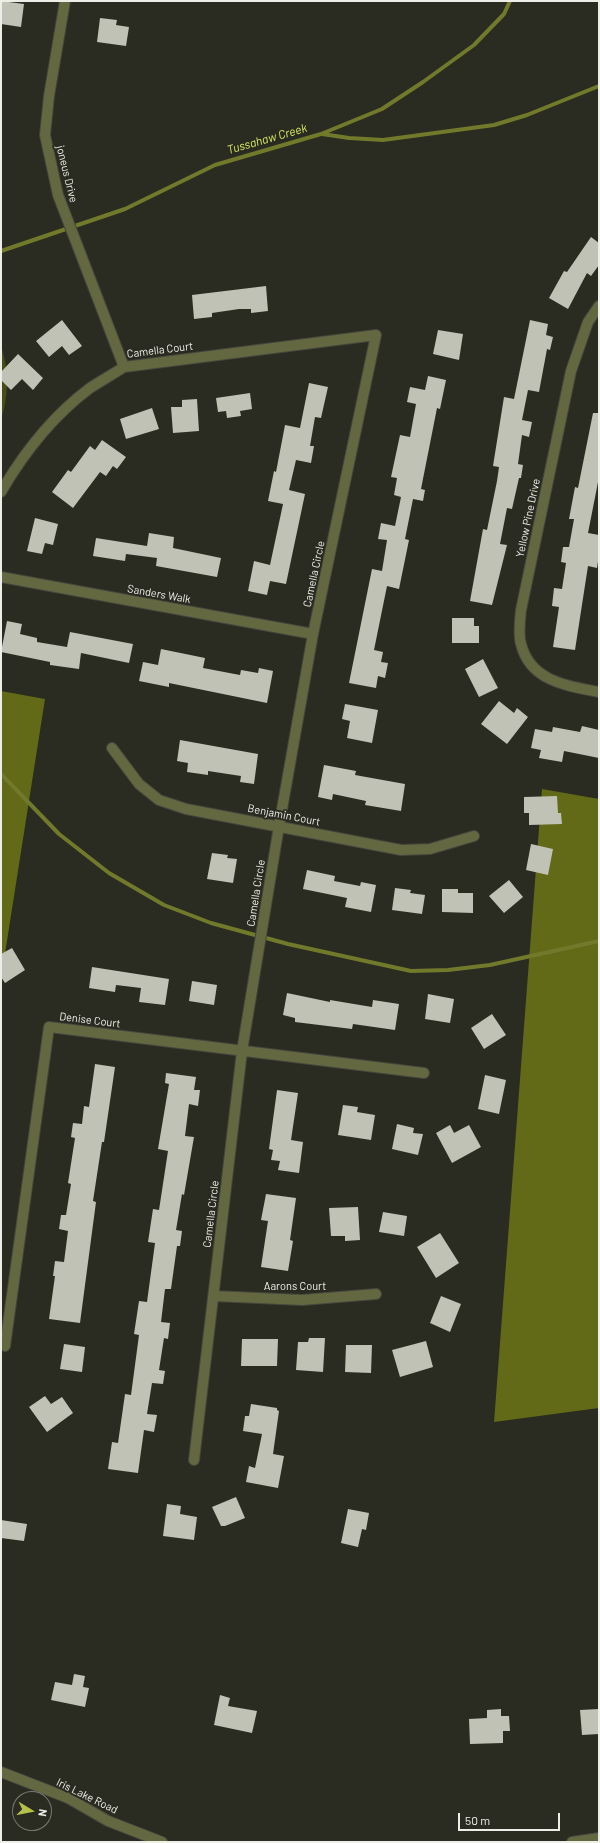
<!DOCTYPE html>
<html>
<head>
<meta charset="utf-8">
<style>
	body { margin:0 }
	#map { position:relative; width:600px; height:1843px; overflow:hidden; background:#2a2b21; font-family:Barlow,sans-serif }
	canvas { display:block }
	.frame { position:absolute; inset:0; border:2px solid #edeee7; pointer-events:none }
	.north { position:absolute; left:12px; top:1791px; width:40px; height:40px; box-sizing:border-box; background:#2a2b21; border:1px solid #787970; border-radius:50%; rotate:100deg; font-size:11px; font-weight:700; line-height:16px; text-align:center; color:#edeee7 }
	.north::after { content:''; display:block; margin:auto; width:14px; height:18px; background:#b5c249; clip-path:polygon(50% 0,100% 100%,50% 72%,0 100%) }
	.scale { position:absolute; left:458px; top:1813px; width:102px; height:18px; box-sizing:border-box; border:2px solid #edeee7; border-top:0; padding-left:5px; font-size:12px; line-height:14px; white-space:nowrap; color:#edeee7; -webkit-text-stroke:3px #2a2b21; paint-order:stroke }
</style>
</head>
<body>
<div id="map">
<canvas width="600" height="1843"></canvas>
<div class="frame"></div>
<div class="north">N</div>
<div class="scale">50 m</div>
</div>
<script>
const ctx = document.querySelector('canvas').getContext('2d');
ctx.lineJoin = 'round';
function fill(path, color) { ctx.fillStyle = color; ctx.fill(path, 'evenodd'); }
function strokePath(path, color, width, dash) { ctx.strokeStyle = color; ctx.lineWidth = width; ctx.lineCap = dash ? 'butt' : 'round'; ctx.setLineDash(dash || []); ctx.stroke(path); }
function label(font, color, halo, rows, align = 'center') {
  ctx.font = font + ' Barlow,sans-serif'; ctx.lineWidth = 4; ctx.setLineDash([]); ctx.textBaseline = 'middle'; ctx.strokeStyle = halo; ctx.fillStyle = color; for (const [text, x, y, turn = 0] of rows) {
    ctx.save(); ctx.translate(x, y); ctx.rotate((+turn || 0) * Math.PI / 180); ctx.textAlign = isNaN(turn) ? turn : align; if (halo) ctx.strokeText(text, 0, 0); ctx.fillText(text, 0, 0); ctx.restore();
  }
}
fill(new Path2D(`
	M1 346C9 369 9 396 1 419Z`), '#474c18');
fill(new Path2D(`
	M1 691 45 699 1 979Z
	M542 789 599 799V1408L494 1422Z`), '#626917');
strokePath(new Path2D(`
	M322 134 349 138 383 140 494 125 527 115 599 86
	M1 251 125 209 215 165 321 134 382 109 423 82 474 45 504 14 510 1
	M1 774 59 834 109 873 164 905 211 923 288 944 411 971 448 970 490 965 599 941`), '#71792b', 4);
fill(new Path2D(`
	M1 1 24 4 21 27 1 24Z
	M100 18 117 20 116 25 129 27 126 46 97 42Z
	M591 237 599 243V265L591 276 587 273 568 309 549 298 564 271 567 272Z
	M266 286 268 311 251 313V309H239L212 313V317L194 319 192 295Z
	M62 320 82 346 69 355 62 346 49 357 36 341Z
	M530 320 548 324 546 335 553 337 550 350 547 349 539 392 528 390 522 420 532 422 529 437 522 435 518 464 523 465 521 478H519L512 509 507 508 500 544 507 545 492 605 470 601 483 529 487 530 497 481 499 467 493 466 504 397 514 399Z
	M438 330 463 334 459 360 433 354Z
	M18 354 43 378 33 390 22 379 11 390 1 380V372Z
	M428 376 446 380 440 409 437 408 421 489 425 490 423 501 413 499 405 539 409 540 399 589 387 586 374 650 383 652 381 662 388 663 385 678 378 676 376 688 349 683 372 569 382 571 387 540 378 539 381 523 395 526 401 497 394 495 397 478 391 477 400 435 410 437 416 404 407 402 410 387 425 390Z
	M309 383 328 387 321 418 315 417 310 446H314L311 463 296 460 289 490 305 494 286 584 270 581 267 595 248 591 254 561 270 565 283 504 268 501 274 471 276 472 285 425 300 428Z
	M250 393 252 409 240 411 241 416 227 418 226 411 218 412 216 398Z
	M197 399 199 431 173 433 171 407H182V400Z
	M152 408 159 429 126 439 120 419Z
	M593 413H599V477L588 533 599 535V555L597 568 588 566 575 650 553 647 559 607 552 606 554 588 562 589 566 563 561 562 563 547H569L574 519H569L575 487 578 488Z
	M102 440 126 457 117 469 113 466 106 476 100 472 73 508 52 492 68 470 71 472 90 446 95 450Z
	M35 518 58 524 53 545 45 543 42 554 27 551Z
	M149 533 174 537 173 548 221 558 217 577 156 566 157 558 126 554 125 561 93 556 96 538 147 546Z
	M452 618H474V626H479V643H452Z
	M7 621 22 624 20 634 37 638V642L67 647 70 632 133 644 129 663 81 653 79 669 50 665V662L1 652Z
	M161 649 205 658 203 668 240 675 241 670 258 673 259 668 273 671 267 703 169 683V687L139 681 143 662 158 665Z
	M483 659 498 688 479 697 465 669Z
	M499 701 514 713 517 708 528 717 507 744 481 724Z
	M345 704 378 710 372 743 347 738 350 721 342 719Z
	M582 726 599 730V758L564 751 562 762 539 758 541 750 531 748 535 729 552 732 553 727 580 732Z
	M180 740 258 754 254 784 240 782 241 776 208 771V775L187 772 188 763 177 761Z
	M324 765 356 771 355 775 405 784 401 811 365 805 366 801 333 794 332 800 318 797Z
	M557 796 558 813H561L562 824 529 825V813H524V797Z
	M531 844 553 849 548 875 526 870Z
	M212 853 228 855 227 858 237 859 233 883 207 879Z
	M307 870 335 876 334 881 360 886 361 882 376 885 371 912 345 907 347 898 303 889Z
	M509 880 523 897 504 913 489 896Z
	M395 888 411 890 410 893 425 895 422 914 392 910Z
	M442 889H458V893H473V913L442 912Z
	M12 948 25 970 5 983 1 977V954Z
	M92 967 169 979 165 1005 139 1002 141 988 116 985 115 992 89 988Z
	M192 981 217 985 214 1005 189 1001Z
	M287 993 330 1002V1000L372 1007 373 1000 399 1004 395 1030 353 1024 352 1029 295 1022V1018L283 1015Z
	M428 994 454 999 450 1023 425 1019Z
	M492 1014 506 1035 484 1049 471 1028Z
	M95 1064 115 1067 104 1142H102L93 1201 96 1202 80 1323 49 1319 55 1276H53L55 1261 64 1262 68 1231 59 1229 61 1215H66L71 1184 68 1183 75 1138 71 1137 73 1123 82 1124 84 1106 89 1107Z
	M166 1073 196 1077 194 1090H200L198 1106 189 1104 185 1136 194 1137 184 1195 182 1194 176 1230 182 1231 180 1246H177L171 1289H165L161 1322 170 1323 168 1339 164 1338 159 1370 165 1371 163 1384 152 1383 147 1414 157 1415 154 1432 144 1430 138 1473 108 1469 112 1442 118 1443 125 1394 131 1395 139 1335 134 1334 139 1301 147 1302 155 1243 148 1242 153 1209 159 1210 168 1151 158 1149 169 1084 165 1083Z
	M485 1075 506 1080 499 1114 478 1109Z
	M277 1090 298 1093 291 1140 303 1142 299 1173 278 1170 280 1161 271 1160 273 1150 269 1149Z
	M343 1105 358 1107 357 1112 375 1115 371 1140 338 1135Z
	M397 1124 414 1128 413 1133 423 1134 418 1155 392 1149Z
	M450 1125 454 1133 469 1125 481 1147 452 1163 436 1133Z
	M266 1194 296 1198 290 1240 293 1241 288 1271 261 1267 268 1221 261 1220Z
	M358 1207 360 1240 345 1241V1236H331L329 1208Z
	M383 1212 407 1216 404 1236 379 1232Z
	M440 1233 459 1263 436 1278 417 1247Z
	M441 1296 461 1304 450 1332 430 1323Z
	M309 1338H325L323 1372 296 1370 298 1342H308Z
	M242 1339H278L277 1366H241Z
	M426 1341 433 1367 400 1377 392 1350Z
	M64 1344 85 1347 82 1372 60 1369Z
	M346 1345H372L371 1373 345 1372Z
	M45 1396 51 1404 62 1397 73 1413 47 1432 29 1407Z
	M251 1404 277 1408V1410L279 1411 273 1454 284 1456 278 1488 246 1482 249 1466 255 1468 262 1434 243 1431 245 1416H249Z
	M236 1497 245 1518 225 1526H221L212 1507Z
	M167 1504 181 1506 180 1514 197 1517 194 1540 163 1536Z
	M348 1509 369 1513 366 1530 362 1529 358 1547 341 1543Z
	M1 1520 27 1524 24 1541 1 1538Z
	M74 1674 85 1676 83 1687 89 1688 85 1707 51 1700 55 1682 72 1685Z
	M220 1695 230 1698 228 1706 257 1711 252 1733 214 1725Z
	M501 1709V1716H509L510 1731H503V1743L470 1744 469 1719 487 1718V1710Z
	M599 1709V1734L582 1735 580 1710Z`), '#c0c2b5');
const minor = new Path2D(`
	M65 1 49 96 45 135 58 195 124 367
	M599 306 588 322 571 371 521 610C520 620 518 634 521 644 530 681 567 686 599 692
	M1 492C23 454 54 415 90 388 101 381 113 374 124 367L376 335 313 634 279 826 242 1051 194 1460
	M1 577 313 634
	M112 748 139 784 159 800 186 809 401 850 430 849 474 836
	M214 1296 302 1300 376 1294
	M5 1346 49 1027 424 1073
	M1 1772 68 1798 108 1821 162 1842
	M572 1842 599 1838`);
strokePath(minor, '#45463d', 12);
strokePath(minor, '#636841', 10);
label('11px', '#edeee7', '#2a2b21', [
	["joneus Drive",67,174,76],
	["Camella Court",160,350,-7],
	["Yellow Pine Drive",528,518,-78],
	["Camella Circle",314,574,-78],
	["Sanders Walk",159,594,10],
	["Benjamin Court",284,815,11],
	["Camella Circle",256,893,-81],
	["Denise Court",90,1020,7],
	["Camella Circle",211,1214,-83],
	["Aarons Court",295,1286],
	["Iris Lake Road",87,1796,26]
]);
label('italic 12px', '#dae963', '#2a2b21', [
	["Tussahaw Creek",267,139,-16]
]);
</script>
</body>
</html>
